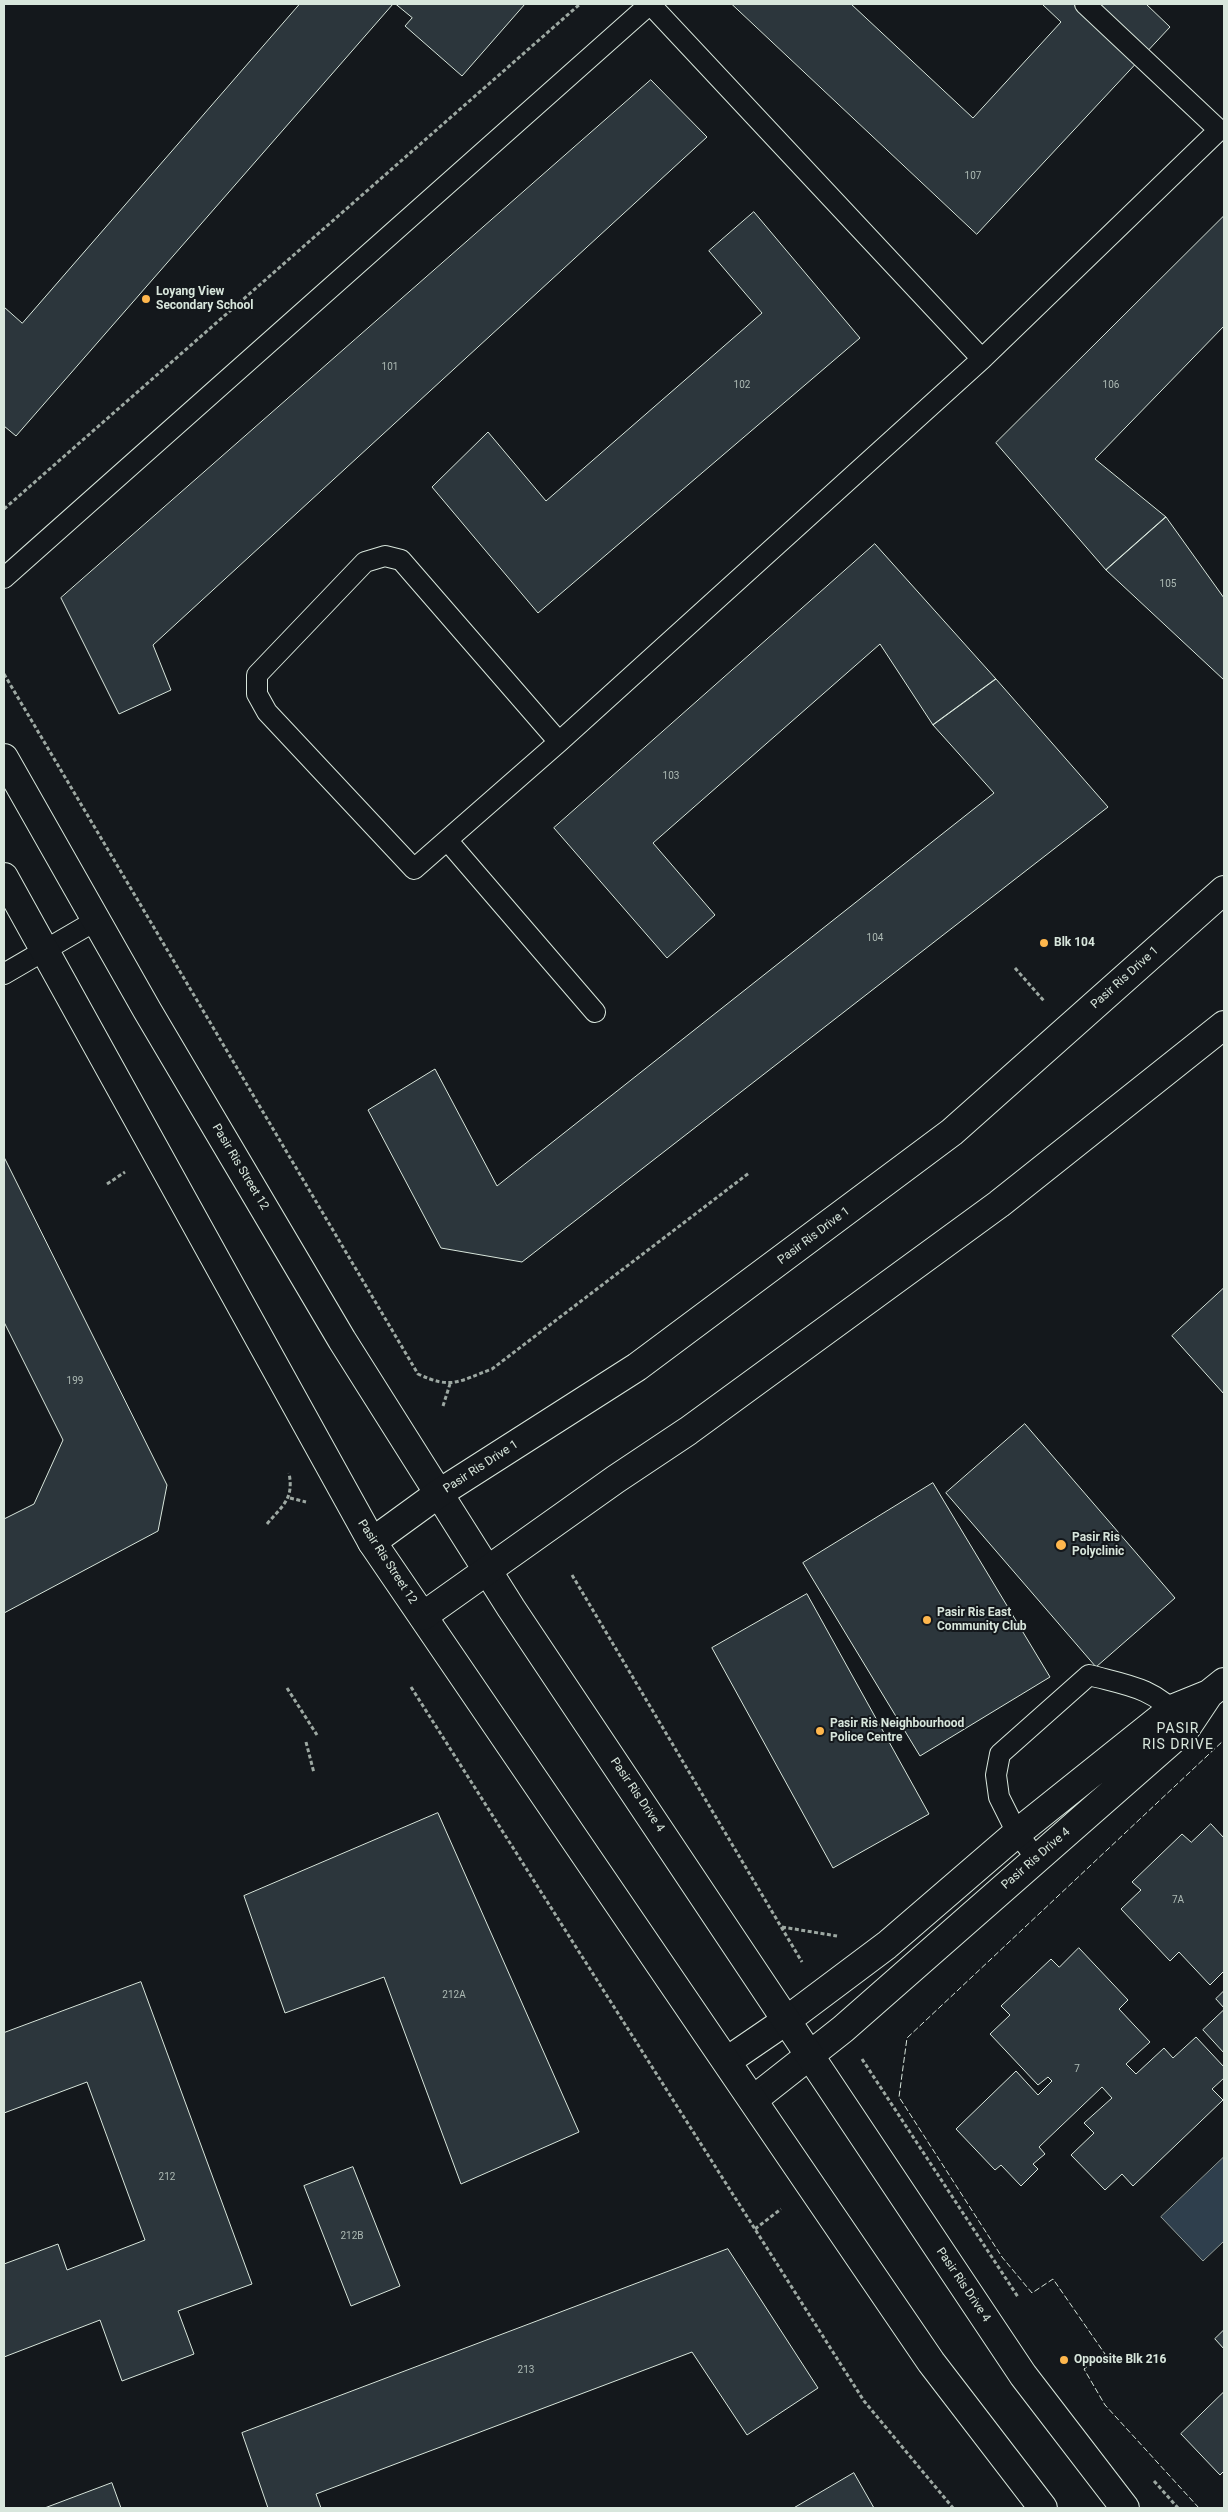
<!DOCTYPE html>
<html>
<head>
<meta charset="utf-8">
<style>
	body { margin:0 }
	#map { position:relative; width:1228px; height:2512px; overflow:hidden; background:#14181c; font-family:Roboto,sans-serif }
	canvas { display:block }
	.frame { position:absolute; inset:0; border:5px solid #d8e6dc; pointer-events:none }
</style>
</head>
<body>
<div id="map">
<canvas width="1228" height="2512"></canvas>
<div class="frame"></div>
</div>
<script>
const ctx = document.querySelector('canvas').getContext('2d');
ctx.lineJoin = 'round';
function fill(path, color) { ctx.fillStyle = color; ctx.fill(path, 'evenodd'); }
function strokePath(path, color, width, dash) { ctx.strokeStyle = color; ctx.lineWidth = width; ctx.lineCap = dash ? 'butt' : 'round'; ctx.setLineDash(dash || []); ctx.stroke(path); }
function label(font, color, halo, rows, align = 'center') {
  ctx.font = font + ' Roboto,sans-serif'; ctx.lineWidth = 4; ctx.setLineDash([]); ctx.textBaseline = 'middle'; ctx.strokeStyle = halo; ctx.fillStyle = color; for (const [text, x, y, turn = 0] of rows) {
    ctx.save(); ctx.translate(x, y); ctx.rotate((+turn || 0) * Math.PI / 180); ctx.textAlign = isNaN(turn) ? turn : align; if (halo) ctx.strokeText(text, 0, 0); ctx.fillText(text, 0, 0); ctx.restore();
  }
}
const water = new Path2D(`
	M1224 2157V2241L1203 2261 1161 2217Z`);
fill(water, '#2f3f4d');
strokePath(water, '#939e99', 1);
const building = new Path2D(`
	M300 4H393L16 436 4 426V307L22 323Z
	M396 4H525L462 76 405 26 412 18Z
	M732 4H851L973 118 1061 22 1042 4H1146L1170 27 977 234Z
	M651 80 707 137 153 645 171 690 119 714 61 598Z
	M754 212 860 338 538 613 432 487 488 432 546 501 762 313 709 251Z
	M1224 216V326L1095 459 1166 517 1106 570 996 443Z
	M1166 517 1224 598V680L1106 570Z
	M875 544 996 679 933 725 880 644 653 843 715 915 667 958 554 828Z
	M996 679 1108 807 522 1262 441 1248 368 1110 435 1069 497 1186 994 793 933 725Z
	M4 1157 167 1485 158 1531 4 1613V1519L34 1504 63 1440 4 1322Z
	M1224 1288V1394L1172 1336Z
	M1025 1424 1175 1598 1096 1667 946 1493Z
	M933 1483 1050 1677 920 1756 803 1563Z
	M807 1594 929 1814 833 1868 712 1648Z
	M438 1813 579 2132 461 2184 384 1977 285 2013 244 1896Z
	M1211 1824 1224 1838V1971L1210 1985 1179 1952 1170 1961 1121 1909 1141 1890 1132 1882 1182 1834 1191 1842Z
	M1079 1948 1128 2000 1119 2009 1150 2042 1126 2064 1136 2074 1164 2048 1173 2058 1196 2037 1224 2067V2078L1212 2089 1223 2100 1133 2186 1122 2174 1105 2190 1071 2155 1094 2133 1084 2123 1112 2098 1102 2087 1039 2147 1045 2154 1033 2164 1038 2169 1021 2186 1001 2165 995 2170 956 2129 1016 2071 1038 2095 1052 2081 1048 2077 1038 2085 990 2034 1010 2015 1001 2006 1051 1959 1059 1967Z
	M141 1982 252 2284 178 2311 194 2354 122 2381 100 2320 4 2357V2264L58 2244 67 2270 145 2240 87 2082 4 2113V2033Z
	M1224 1991V2008L1216 1999Z
	M1224 2010V2053L1203 2030Z
	M353 2167 400 2286 351 2306 304 2186Z
	M728 2249 818 2388 747 2435 692 2352 316 2494 321 2508H268L242 2433Z
	M1224 2330V2349L1215 2339Z
	M1224 2392V2471L1220 2475 1181 2434Z
	M854 2473 874 2508H794Z
	M112 2483 121 2508H45Z`);
fill(building, '#2c363c');
strokePath(building, '#d8e6dc', 1);
const service = new Path2D(`
	M650 4 982 359
	M4 578 650 4
	M559 742 401 560 385 556 365 562 257 675V694L267 712 414 869 559 742 982 359 1219 130 1085 4
	M447 840 595 1012
	M4 974 95 921
	M1036 1858 1017 1833 999 1797 996 1775 1000 1754 1089 1675C1126 1685 1153 1687 1180 1718`);
const minor = new Path2D(`
	M727 2061 787 2020 887 1945 1017 1833 1172 1709 1209 1694 1224 1682
	M753 2100 843 2029 1187 1727 1209 1694`);
const tertiary = new Path2D(`
	M4 758 147 1010 342 1340 511 1608 1023 2375 1125 2508
	M4 877 372 1542 931 2362 1043 2508`);
const primary = new Path2D(`
	M372 1542 438 1494 637 1367 952 1132 1224 890
	M423 1616 616 1479 688 1431 999 1204 1224 1025`);
strokePath(service, '#d8e6dc', 22);
strokePath(minor, '#d8e6dc', 30);
strokePath(tertiary, '#d8e6dc', 30);
strokePath(primary, '#d8e6dc', 30);
strokePath(new Path2D(`
	M4 509 580 4
	M4 674 418 1374C452 1390 459 1381 492 1369L749 1173
	M1015 968 1044 1001
	M107 1184 125 1172
	M443 1406 450 1384
	M290 1498 306 1502
	M267 1524C283 1505 294 1499 289 1473
	M572 1575 802 1962
	M411 1687 864 2401 953 2508
	M287 1688 317 1735
	M306 1742 314 1773
	M782 1927 837 1936
	M862 2059 1018 2297
	M755 2229 781 2209
	M1154 2481 1178 2508`), '#9da8a2', 3, [4, 2.5]);
strokePath(service, '#14181c', 20);
strokePath(minor, '#14181c', 28);
strokePath(tertiary, '#14181c', 28);
strokePath(primary, '#14181c', 28);
strokePath(new Path2D(`
	M1199 2508 1105 2405 1084 2369 1105 2354 1053 2279 1032 2293 1002 2257 899 2097 907 2038 1224 1740`), '#d8e6dc', 1, [6, 2.5]);
for (const [x, y, r, color] of [
	[146,299,5,"#ffb74d"],
	[1044,943,5,"#ffb74d"],
	[1061,1545,6,"#ffb74d"],
	[927,1620,5,"#ffb74d"],
	[820,1731,5,"#ffb74d"],
	[1064,2360,5,"#ffb74d"]
]) { const dot = new Path2D(); dot.arc(x, y, r, 0, 2 * Math.PI); ctx.fillStyle = color; ctx.fill(dot); strokePath(dot, '#14181c', 2); }
label('10px', '#adbab4', null, [
	["107",973,176],
	["101",390,367],
	["102",742,385],
	["106",1111,385],
	["105",1168,584],
	["103",671,776],
	["104",875,938],
	["199",75,1381],
	["7A",1178,1900],
	["212A",454,1995],
	["7",1077,2069],
	["212",167,2177],
	["212B",352,2236],
	["213",526,2370]
]);
label('bold 12px', '#d8e6dc', '#14181c', [
	["Loyang View",156,292],
	["Secondary School",156,306],
	["Blk 104",1054,943],
	["Pasir Ris",1072,1538],
	["Polyclinic",1072,1552],
	["Pasir Ris East",937,1613],
	["Community Club",937,1627],
	["Pasir Ris Neighbourhood",830,1724],
	["Police Centre",830,1738],
	["Opposite Blk 216",1074,2360]
], 'left');
label('12px', '#d8e6dc', '#14181c', [
	["Pasir Ris Drive 1",1125,978,-42],
	["Pasir Ris Street 12",240,1167,59],
	["Pasir Ris Drive 1",814,1236,-37],
	["Pasir Ris Drive 1",481,1467,-33],
	["Pasir Ris Street 12",387,1562,57],
	["Pasir Ris Drive 4",637,1795,56],
	["Pasir Ris Drive 4",1036,1859,-41],
	["Pasir Ris Drive 4",963,2285,56]
]);
ctx.letterSpacing = '1px';
label('14px', '#d8e6dc', '#14181c', [
	["PASIR",1178,1729],
	["RIS DRIVE",1178,1745]
]);
ctx.letterSpacing = '0px';
</script>
</body>
</html>
